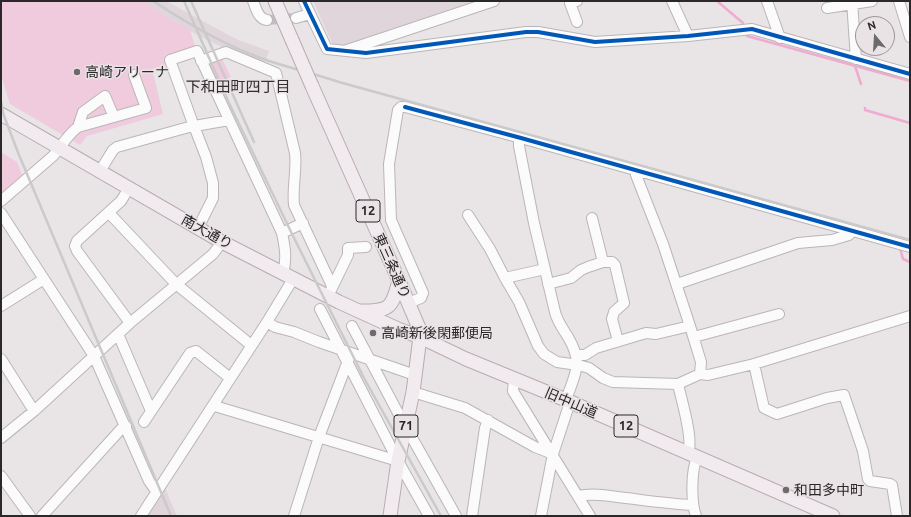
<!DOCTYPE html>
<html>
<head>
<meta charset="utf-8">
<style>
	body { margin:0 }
	#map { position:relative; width:911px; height:517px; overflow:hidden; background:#e9e4e6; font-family:Ubuntu,sans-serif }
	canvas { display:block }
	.frame { position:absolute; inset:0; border:2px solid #2a2829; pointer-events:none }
	.north { position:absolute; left:855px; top:16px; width:40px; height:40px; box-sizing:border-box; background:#eae3e6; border:1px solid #9d989a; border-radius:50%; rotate:342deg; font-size:11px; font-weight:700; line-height:16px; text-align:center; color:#2a2829 }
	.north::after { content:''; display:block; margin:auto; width:14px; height:18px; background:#6d6a6b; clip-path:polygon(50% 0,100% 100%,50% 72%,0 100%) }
</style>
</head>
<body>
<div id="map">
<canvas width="911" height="517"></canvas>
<div class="frame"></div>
<div class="north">N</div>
</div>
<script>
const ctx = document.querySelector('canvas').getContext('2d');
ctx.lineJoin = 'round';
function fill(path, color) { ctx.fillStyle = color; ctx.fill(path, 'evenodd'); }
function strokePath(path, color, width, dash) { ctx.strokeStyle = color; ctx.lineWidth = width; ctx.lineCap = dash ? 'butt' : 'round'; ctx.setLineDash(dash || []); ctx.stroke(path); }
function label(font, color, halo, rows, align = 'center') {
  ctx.font = font + ' Ubuntu,"Noto Sans JP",sans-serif'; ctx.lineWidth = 3; ctx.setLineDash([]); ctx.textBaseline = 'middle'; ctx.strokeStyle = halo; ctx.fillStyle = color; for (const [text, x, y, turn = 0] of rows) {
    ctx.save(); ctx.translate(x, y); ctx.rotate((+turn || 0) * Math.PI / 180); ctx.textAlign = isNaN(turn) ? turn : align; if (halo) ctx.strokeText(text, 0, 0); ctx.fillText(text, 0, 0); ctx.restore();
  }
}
fill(new Path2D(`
	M143 1H166L208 24 238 40 269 51 264 64 233 52 201 37 173 21Z
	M313 1H480L344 47 333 45Z
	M164 486 177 516H146Z`), '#dfd5da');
fill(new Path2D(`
	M1 1H143L173 21 190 30 195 46 165 55 167 64 152 69 163 114 87 136 80 145 10 104 1 75Z
	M221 57 231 77 215 84 206 63Z
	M1 152 17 162 23 177 1 197Z`), '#f0cadd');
strokePath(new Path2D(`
	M717 1 743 23 744 28
	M746 33 747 36 910 81
	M855 66 861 84
	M865 108V110L910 123
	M900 248 903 259 910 262`), '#efabd0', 2.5);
strokePath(new Path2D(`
	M267 20 296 18`), '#c3bec0', 10, [10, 5]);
const minor = new Path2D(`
	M253 1C256 8 258 19 267 20
	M304 1 327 49 366 53 526 32H538L595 42 688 36 752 29 910 74
	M672 1 688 36
	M767 1 780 38
	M852 1 856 59
	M899 1 910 37
	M827 8 872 1
	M296 18 310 14
	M577 22 570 3 577 1
	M347 50 494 1
	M201 61 226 52 276 73 295 153C297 171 292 188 294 205L332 286
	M78 127 83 112 105 96 114 117
	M521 138 519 142V146L534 223 555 312C557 321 563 329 568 337 584 364 575 373 566 400
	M100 171 113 150 117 147 189 127 229 120
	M636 171V175L663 244 690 326 701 362 700 374
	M129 188 121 201 77 241 75 246 77 251 130 323
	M1 201 53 156C62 146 67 135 78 127L146 108 134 75
	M1 213 94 356 149 481 156 491
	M109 213 176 284 251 345
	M468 215 490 249 505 278 519 302 538 346 544 354 557 362 578 365 589 368 603 378 613 382 678 384 700 374 708 375 754 364 910 316
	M592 218 603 262
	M198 228 213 198V183L206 157 192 121 170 60 197 51 282 233C285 247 287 259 283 273
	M282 233 303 223
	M505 278 545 269
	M548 284 571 278 581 270 588 267 603 262H612L615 265 624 303 614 312 612 319 618 341
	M677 284 798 243 832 240 849 235 852 231
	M331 290 348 255V248L366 247
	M408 303 421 298 423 293 391 220 389 164 398 110 401 107H405L521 138 910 247
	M1 306 44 279
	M320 309 398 461 429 516
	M267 322 275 327 294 332 319 342 415 375
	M352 326 397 411 456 516
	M118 334 151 411
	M694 337 779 314
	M577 355H585L596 348 646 333 656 334 690 326
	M1 359 34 411
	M754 364 764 408 777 414 827 398 844 395 863 451 868 479 870 481 890 484 892 485 897 516
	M514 379 513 391 590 516
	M678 384C681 399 694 439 688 453
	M413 392 465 408 535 447 553 454
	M215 403 218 407 398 461
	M144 422 190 353 196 351 230 378
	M1 438 34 411 130 323 213 254 222 242
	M1 476 30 516
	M578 496C591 493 605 495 618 497 643 500 668 504 693 505
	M42 516 122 428 126 426
	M141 516 267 322 293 279
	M294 516 319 437 351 353
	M472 516 485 428 488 420
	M541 516 553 454 570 402
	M696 516C691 503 691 470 697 458`);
const major = new Path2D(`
	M275 1 292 40
	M312 86 399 281 419 328 420 337 413 392 398 461 390 516
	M1 114 222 242 339 302 398 329 420 337 466 359 566 400 833 516
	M362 311C390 311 392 308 399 281`);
strokePath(minor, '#bab6b8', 12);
strokePath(major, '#b9abb2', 15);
strokePath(minor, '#fcfbfb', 10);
strokePath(major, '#f1eaee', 13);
strokePath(new Path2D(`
	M153 1C188 24 226 46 266 60 290 68 315 74 339 82L910 240
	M184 1 228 101 293 236 364 378 441 516
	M191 1 254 142
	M1 102 4 116 19 155 171 516`), '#cbcacb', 2.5);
const majorBridge = new Path2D(`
	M292 40 312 86`);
strokePath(majorBridge, '#b9abb2', 15, []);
strokePath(majorBridge, '#f1eaee', 13);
strokePath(new Path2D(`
	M304 1 327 49 366 53 526 32H538L595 42 688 36 752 29 910 74
	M405 107 521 138 910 247`), '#0057b8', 4);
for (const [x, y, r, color] of [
	[77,72,4,"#6d6a6b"],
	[373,333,4,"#6d6a6b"],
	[786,490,4,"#6d6a6b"]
]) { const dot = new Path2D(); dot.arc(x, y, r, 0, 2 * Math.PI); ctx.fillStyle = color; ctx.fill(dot); strokePath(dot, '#eae3e6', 1.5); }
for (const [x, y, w] of [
	[368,211,24],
	[406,426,24],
	[626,426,24]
]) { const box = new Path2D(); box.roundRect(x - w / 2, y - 11, w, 22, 3); ctx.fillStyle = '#eae3e6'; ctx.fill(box); strokePath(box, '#2a2829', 1); }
label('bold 13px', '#2a2829', null, [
	["12",368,211],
	["71",406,426],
	["12",626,426]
]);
label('14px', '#2a2829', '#eae3e6', [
	["高崎アリーナ",85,72],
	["高崎新後閑郵便局",381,333],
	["和田多中町",794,490]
], 'left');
label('14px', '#2a2829', '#eae3e6', [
	["南大通り",207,232,29],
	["東三条通り",392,266,66],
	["旧中山道",571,403,23]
]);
label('15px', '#332e30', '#eae3e6', [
	["下和田町四丁目",238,87]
]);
</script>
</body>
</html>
